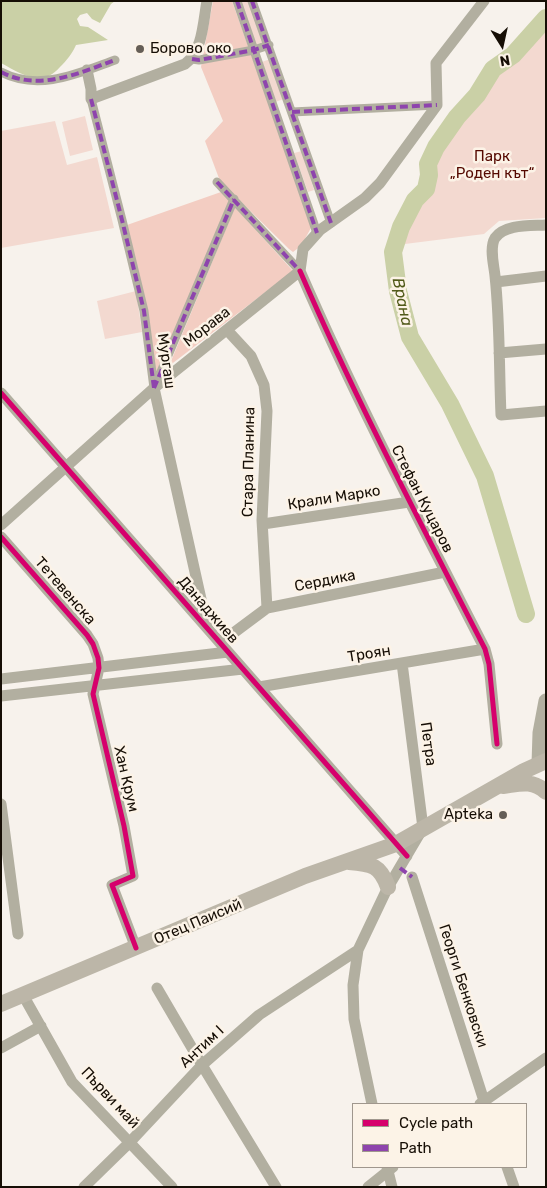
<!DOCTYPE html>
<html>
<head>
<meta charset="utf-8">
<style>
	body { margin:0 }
	#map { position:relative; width:547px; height:1188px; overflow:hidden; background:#f7f2ec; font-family:Rubik,sans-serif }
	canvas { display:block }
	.frame { position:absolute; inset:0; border:2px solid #160e05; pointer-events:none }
	.legend { position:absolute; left:352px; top:1103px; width:175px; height:65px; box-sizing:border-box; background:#fcf3e7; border:1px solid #a0978d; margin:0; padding:6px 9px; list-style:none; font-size:15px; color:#160e05 }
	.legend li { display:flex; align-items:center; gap:10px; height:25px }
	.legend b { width:25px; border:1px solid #a0978d }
	.north { position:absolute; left:477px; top:20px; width:50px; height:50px; -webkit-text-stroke:4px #fcf3e7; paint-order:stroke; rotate:170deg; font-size:14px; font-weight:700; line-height:20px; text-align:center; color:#160e05 }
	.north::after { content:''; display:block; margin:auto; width:18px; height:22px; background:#160e05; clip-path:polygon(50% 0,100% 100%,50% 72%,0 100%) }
</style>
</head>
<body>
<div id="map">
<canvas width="547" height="1188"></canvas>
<div class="frame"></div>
<ul class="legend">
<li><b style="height:6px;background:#d6006c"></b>Cycle path</li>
<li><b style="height:6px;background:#8e44ad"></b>Path</li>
</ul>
<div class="north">N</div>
</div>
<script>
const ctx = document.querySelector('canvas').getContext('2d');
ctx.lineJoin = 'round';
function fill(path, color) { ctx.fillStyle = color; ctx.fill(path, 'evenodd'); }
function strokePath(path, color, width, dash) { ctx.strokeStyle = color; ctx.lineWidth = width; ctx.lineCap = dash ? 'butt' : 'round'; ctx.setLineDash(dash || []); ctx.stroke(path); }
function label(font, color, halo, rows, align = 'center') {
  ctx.font = font + ' Rubik,sans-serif'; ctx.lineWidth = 5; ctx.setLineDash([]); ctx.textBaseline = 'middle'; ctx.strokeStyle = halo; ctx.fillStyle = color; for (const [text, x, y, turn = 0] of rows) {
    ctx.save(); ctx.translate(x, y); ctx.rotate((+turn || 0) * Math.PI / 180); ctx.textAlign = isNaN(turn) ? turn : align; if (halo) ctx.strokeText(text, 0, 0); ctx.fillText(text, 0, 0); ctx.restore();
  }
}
fill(new Path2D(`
	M240 1H249L264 42 255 45Z
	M546 18V218L499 221 484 234 397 245 403 227 442 143 462 110 497 71 533 42Z
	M270 59 284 99 275 102 262 62Z
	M85 116 93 150 70 156 62 122Z
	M55 121 67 165 97 157 114 228 1 248V131Z
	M302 151 314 190 308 192 294 153Z
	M136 291 142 332 105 339 97 301Z`), '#f3d9d0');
fill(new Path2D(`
	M213 1H232L312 226 301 246 293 252 289 249 220 181 205 141 223 121 201 67Z
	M221 192 230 201 155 376 127 225Z
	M235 207 293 271 169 366Z`), '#f3cdc2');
fill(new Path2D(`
	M1 1H115L111 4 100 23 92 19 87 13 80 15 77 19 80 26 88 27 108 40 76 45C72 54 67 60 60 67 42 88 21 74 1 63Z`), '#cad0a6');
strokePath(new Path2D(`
	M526 614 485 476 450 404 410 337 398 291 393 252 401 227 415 200 426 189 429 175 428 164 436 147 457 117 477 95 493 69 513 55 546 18`), '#cad0a6', 18);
strokePath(new Path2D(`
	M237 1 317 233
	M252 1 331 223
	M192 59 199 60 254 50 269 45
	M1 72C39 92 79 73 115 60
	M91 99 122 220 144 311 154 388
	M292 112 437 105
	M217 182 300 271
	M155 386 234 199`), '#b2afa0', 9);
strokePath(new Path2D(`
	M87 70 91 89V99L185 64C203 51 203 22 207 1
	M546 225C530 226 505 224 495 238 489 248 494 265 495 276 500 322 499 369 501 415L546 411
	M300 271C356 400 421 524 485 649L489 664 497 744
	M300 271 303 249 320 230 365 198 380 183 437 105 436 63 484 1
	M496 282 546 276
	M227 330 251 356 264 385 267 411 262 520 267 608
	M499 353 546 349
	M154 388 207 626
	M1 393 407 856
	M263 524 409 502
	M1 525 154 388 300 271
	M1 537 87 635 93 644 98 658 99 668 93 694 124 826 133 876 112 885 136 948
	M220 643 267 608 445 572
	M1 679 228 652
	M259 687 485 649
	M1 696 243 669
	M1 804 18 934
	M412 877 485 1104
	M157 988 202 1065 276 1187
	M23 995 72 1082 172 1187
	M1 1048 41 1026
	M372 1104 354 1019 353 985 358 950 387 889 423 828 402 663
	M480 1104 546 1058
	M387 1167 392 1187
	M507 1167 514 1187
	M84 1187 130 1142 202 1065 259 1015 358 950
	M368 1187 393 1167`), '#b2afa0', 11);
strokePath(new Path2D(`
	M539 764 540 733 546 701`), '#b2afa0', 15);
strokePath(new Path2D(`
	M503 786C519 784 532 779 546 792
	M349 862C372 864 380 865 388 887
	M1 1004 305 876 396 844 524 771 546 761`), '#bcb6a8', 16);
strokePath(new Path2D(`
	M237 1 317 233
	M252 1 331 223
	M192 59 199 60 254 50 269 45
	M1 72C39 92 79 73 115 60
	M91 99 122 220 144 311 154 388
	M292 112 437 105
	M217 182 300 271
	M154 388 234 199
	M400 868 412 877`), '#8e44ad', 4, [8, 4]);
strokePath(new Path2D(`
	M300 271C356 400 421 524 485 649L489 664 497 744
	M1 393 407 856
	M1 537 87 635 93 644 98 658 99 668 93 694 124 826 133 876 112 885 136 948`), '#d6006c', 5);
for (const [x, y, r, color] of [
	[140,49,5,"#655e56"],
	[503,815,5,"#655e56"]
]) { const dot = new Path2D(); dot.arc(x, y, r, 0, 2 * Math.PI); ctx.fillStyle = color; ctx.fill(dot); strokePath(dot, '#fcf3e7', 2); }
label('15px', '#160e05', '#fcf3e7', [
	["Борово око",150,49],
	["Apteka",493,815,"right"]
], 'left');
label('15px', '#550900', '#fcf3e7', [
	["Парк",492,157],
	["„Роден кът“",492,174]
]);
label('15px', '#160e05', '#fcf3e7', [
	["Морава",207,327,-38],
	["Мургаш",166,361,82],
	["Стара Планина",249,462,-89],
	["Крали Марко",334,498,-9],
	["Стефан Куцаров",422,499,63],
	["Сердика",325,581,-11],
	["Тетевенска",65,591,49],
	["Данаджиев",208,610,49],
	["Троян",369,654,-9],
	["Петра",428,744,82],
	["Хан Крум",126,779,77],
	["Отец Паисий",198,922,-23],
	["Георги Бенковски",463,986,72],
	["Антим I",202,1047,-43],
	["Първи май",110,1098,47]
]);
label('italic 16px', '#515a1a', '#fcf3e7', [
	["Врана",402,302,78]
]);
</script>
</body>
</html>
